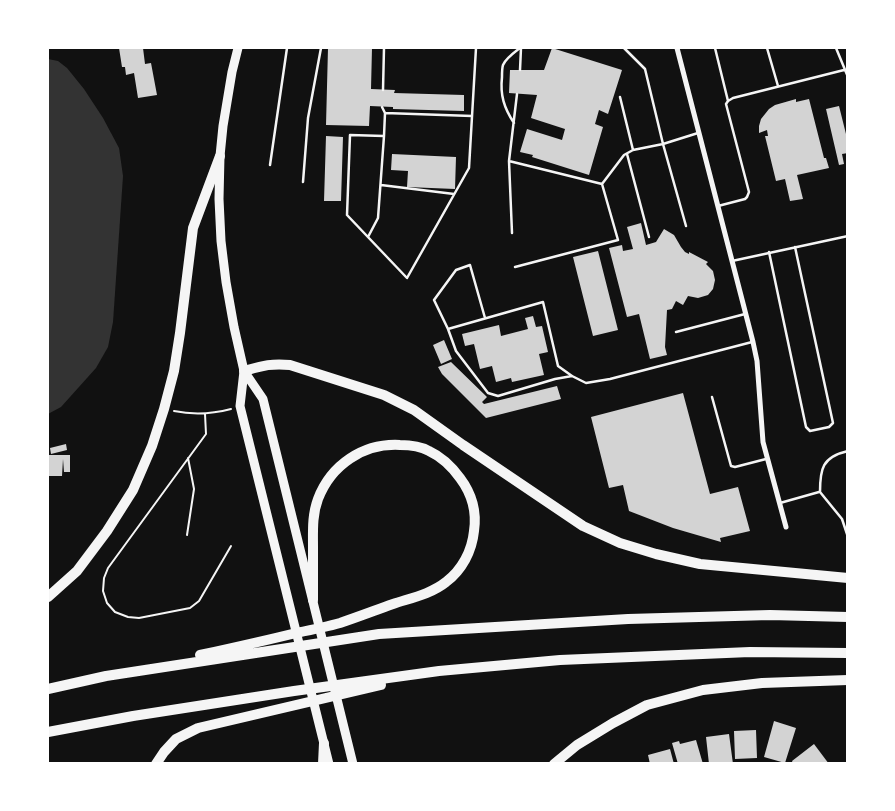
<!DOCTYPE html>
<html>
<head>
<meta charset="utf-8">
<style>
	body { margin:0 }
	#map { position:relative; width:895px; height:811px; overflow:hidden; background:#111; font-family:Lato,sans-serif }
	canvas { display:block }
	.frame { position:absolute; inset:0; border:49px solid #fff; pointer-events:none }
</style>
</head>
<body>
<div id="map">
<canvas width="895" height="811"></canvas>
<div class="frame"></div>
</div>
<script>
const ctx = document.querySelector('canvas').getContext('2d');
ctx.lineJoin = 'round';
function fill(path, color) { ctx.fillStyle = color; ctx.fill(path, 'evenodd'); }
function strokePath(path, color, width, dash) { ctx.strokeStyle = color; ctx.lineWidth = width; ctx.lineCap = dash ? 'butt' : 'round'; ctx.setLineDash(dash || []); ctx.stroke(path); }
fill(new Path2D(`
	M48 59 58 61 67 68 84 89 103 118 119 148 123 176 113 322 108 347 96 368 61 407 48 414Z`), '#333');
fill(new Path2D(`
	M119 48H143L145 64 151 63 157 95 138 98 134 73 126 75 125 67H122Z
	M328 48H372L371 89 395 90 394 93 464 95V111L393 109V107L370 106 369 126 326 125Z
	M552 48 622 70 608 114 599 110 595 124 603 127 589 175 532 157 533 155 520 152 527 129 562 140 565 129 531 118 537 95 509 93 510 70H544Z
	M796 99V102L809 99 824 158H826L829 168 797 175 803 199 790 201 785 179 776 181 765 136H768L767 130 759 133V126L761 119 769 109 775 105Z
	M839 106 848 142V153L842 154 844 164 839 165 826 109Z
	M326 136 343 137 341 201H324Z
	M392 154 456 157 455 189 407 187 408 171 391 170Z
	M641 223 646 245 656 242 664 229 674 235 681 247 685 252 689 254V252L708 262 706 264 713 271 715 280 713 289 708 295 698 298 688 296 683 305 676 301 672 309 667 310 665 347 667 355 650 359 639 314 627 317 609 248 622 245 623 251 633 249 627 227Z
	M598 251 618 330 593 336 573 257Z
	M533 316 536 327 542 326 548 352 539 354 544 375 512 382 511 378 496 382 492 366 480 369 474 344 465 346 462 334 499 325 501 336 528 329 525 318Z
	M444 340 452 359 441 364 433 345Z
	M451 362 487 397 482 402 484 404 557 386 561 399 486 418 442 374 438 367Z
	M683 393 710 494 738 487 750 531 720 538 721 542 673 528 629 511 623 485 609 488 591 417Z
	M66 444 67 450 51 454 50 448Z
	M49 455H70V472H64L63 459 62 476H49Z
	M774 721 796 728 785 763 764 757Z
	M756 730 757 758 735 759 734 731Z
	M729 734 733 764H709L706 737Z
	M696 740 703 764H678L672 743 679 741 680 744Z
	M814 744 829 764H793L792 761Z
	M670 749 674 764H650L648 755Z`), '#d3d3d3');
strokePath(new Path2D(`
	M174 411C193 415 212 414 231 409
	M205 414 206 434 108 568 104 578 103 591 107 603 115 612 128 617 139 618 190 608 199 601 231 546
	M187 535 194 489 188 458`), '#f5f5f5', 2);
strokePath(new Path2D(`
	M624 48 645 69 663 144 686 226
	M715 48 728 101
	M767 48 778 86
	M836 48 848 77
	M520 70 521 48
	M383 90 384 48
	M620 97 633 150
	M382 107 385 113
	M472 116 385 113 384 136 350 135 347 215 407 278 469 168 476 48
	M514 123C504 108 500 95 502 77 502 73 502 68 503 65 506 58 515 52 520 48
	M627 154 649 237
	M509 161 517 94
	M270 165 287 48
	M303 182 308 118 321 48
	M381 185 454 194
	M718 206 745 199 747 197 749 192 726 104 728 101 733 98 844 70
	M512 233 509 161 602 184 624 155 633 150 663 144 698 133
	M368 237 378 218 384 136
	M769 252 806 427 810 431 829 427 833 423 795 247
	M732 261 848 236
	M515 267 618 240 602 184
	M485 318 470 265 456 270 434 300 448 329 543 302 558 366 572 376 586 383 610 379 752 342
	M448 329 456 351 488 393 498 396 555 379 572 376
	M676 332 745 314
	M712 397 731 466 735 467 766 459
	M848 451C822 457 820 469 820 492L842 519 848 537
	M780 503 819 492`), '#f5f5f5', 2.5);
strokePath(new Path2D(`
	M677 48 753 342 757 361 763 442 786 527`), '#f5f5f5', 5);
strokePath(new Path2D(`
	M238 48 232 72 223 126 220 156 219 199 221 241 226 282 234 327 244 371 240 406 329 764
	M244 371 263 399 353 764`), '#f5f5f5', 9);
strokePath(new Path2D(`
	M244 371C262 366 271 363 290 365L384 395 414 410 463 445 583 526 620 543 656 554 700 564 848 578
	M48 597 77 571 107 531 133 490 152 446 164 409 174 371 180 333 193 228 220 156
	M200 655C232 648 264 641 296 633 311 630 326 627 340 623 358 617 376 610 393 604 411 598 431 594 446 582 462 570 472 551 474 531 477 511 472 494 460 478 452 467 442 457 429 451 420 446 410 445 400 445 363 443 331 465 318 499 312 515 313 531 313 547 313 565 313 583 313 600
	M48 689 106 676 379 634 628 619 770 615 848 617
	M48 732 133 716 294 691 439 671 560 660 750 652 848 653
	M156 764 164 752 176 739 198 728 381 685
	M323 764 324 743
	M554 764 577 745 613 723 647 705 703 690 762 683 848 680`), '#f5f5f5', 10);
</script>
</body>
</html>
